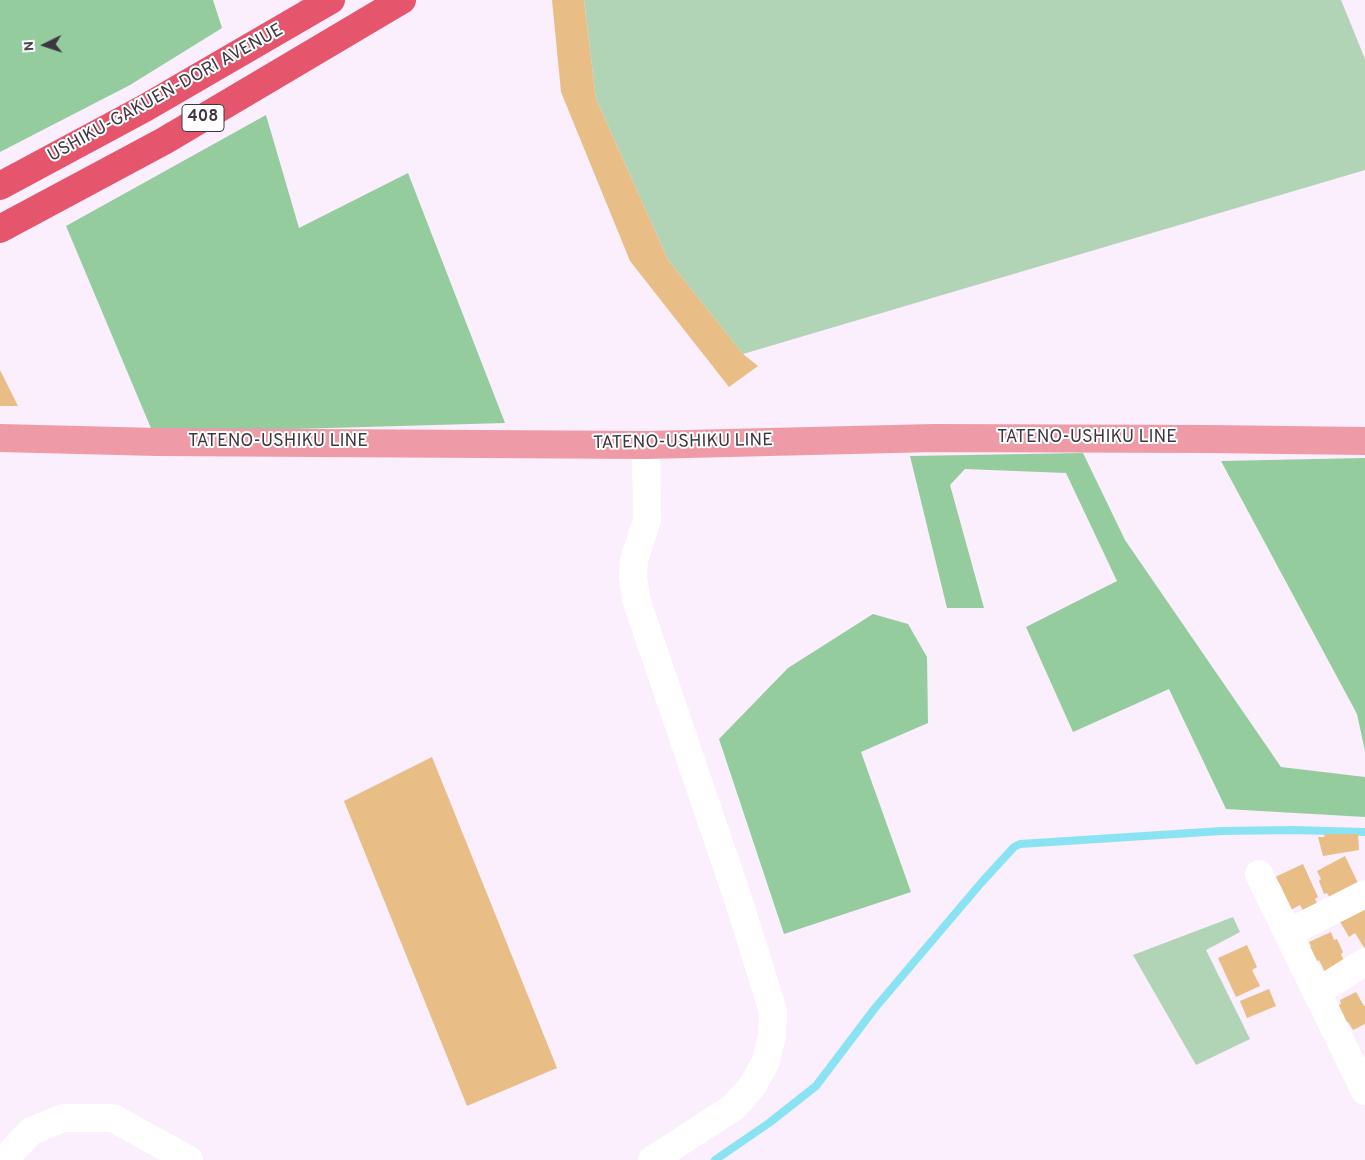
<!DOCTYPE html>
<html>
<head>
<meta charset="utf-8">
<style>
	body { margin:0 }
	#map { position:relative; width:1365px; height:1160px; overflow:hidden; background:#fbeefd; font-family:Overpass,sans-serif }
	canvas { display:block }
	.north { position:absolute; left:20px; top:20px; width:50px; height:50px; -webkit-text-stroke:4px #fff; paint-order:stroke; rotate:266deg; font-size:14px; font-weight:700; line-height:20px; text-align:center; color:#3f3740 }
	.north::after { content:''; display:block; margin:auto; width:18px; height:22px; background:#3f3740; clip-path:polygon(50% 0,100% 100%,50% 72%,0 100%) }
</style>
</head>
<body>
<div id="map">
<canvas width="1365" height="1160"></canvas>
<div class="north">N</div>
</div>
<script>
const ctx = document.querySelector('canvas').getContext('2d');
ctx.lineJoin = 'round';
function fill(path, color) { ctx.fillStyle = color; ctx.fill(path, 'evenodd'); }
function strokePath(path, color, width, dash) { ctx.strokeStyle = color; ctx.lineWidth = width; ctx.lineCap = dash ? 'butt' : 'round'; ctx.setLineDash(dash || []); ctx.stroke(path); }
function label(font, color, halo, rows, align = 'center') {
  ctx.font = font + ' Overpass,sans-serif'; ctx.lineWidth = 4; ctx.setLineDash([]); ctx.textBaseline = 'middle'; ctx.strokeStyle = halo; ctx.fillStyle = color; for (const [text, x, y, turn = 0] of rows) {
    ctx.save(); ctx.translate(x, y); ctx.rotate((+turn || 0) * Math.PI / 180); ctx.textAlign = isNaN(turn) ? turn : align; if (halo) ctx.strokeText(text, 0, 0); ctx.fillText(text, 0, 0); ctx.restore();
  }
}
fill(new Path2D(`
	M584 0H1341L1365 59V170L743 354 668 260 596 99Z
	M1233 917 1240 932 1206 950 1250 1039 1196 1065 1133 955Z`), '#b0d4b5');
fill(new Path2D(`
	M0 0H213L222 28 130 85 0 152Z
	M266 115 299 228 408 173 505 423 153 433 66 226Z
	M1083 453 1125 540 1281 767 1365 777V817L1226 809 1169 689 1073 732 1026 627 1117 581 1066 473 965 469 950 485 984 608H947L910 456Z
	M1365 458V751L1357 714 1221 461Z
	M873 614 908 624 927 657 928 723 861 752 911 892 784 934 719 739 788 668Z`), '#94cc9d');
strokePath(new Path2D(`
	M715 1160 769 1123 816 1086 875 1008 981 883 1014 847 1020 844 1222 831 1293 830 1365 832`), '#8ae3f2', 8);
fill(new Path2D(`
	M552 0H584L596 99 668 260 743 354 758 366 729 387 630 261 561 92Z
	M0 370 18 406H0Z
	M432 757 557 1068 467 1106 344 801Z
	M1325 834H1358L1359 850 1323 856 1318 837H1324Z
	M1345 856 1359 885 1330 898 1327 893 1324 894 1319 881 1321 879 1317 871Z
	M1303 864 1318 897 1315 899 1319 908 1305 914 1300 905 1289 911 1273 878Z
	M1362 906 1365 910V949L1355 933 1349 937 1339 920Z
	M1331 932 1334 940 1337 939 1343 952 1341 954 1345 963 1325 972 1319 960 1316 962 1309 947 1311 946 1309 942Z
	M1247 945 1257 967 1252 970 1260 986 1236 997 1218 958Z
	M1269 989 1276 1006 1247 1018 1240 1001Z
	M1356 992 1364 1006H1365V1024L1353 1030 1348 1022 1344 1023 1335 1006 1341 1004 1340 1000Z`), '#e9bd86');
strokePath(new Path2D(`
	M646 445 647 520 634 560 633 577 636 599 740 905 773 1011 772 1036 766 1061 753 1085 734 1107 652 1160
	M1259 874 1365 1091
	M1288 933 1365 894
	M1317 992 1365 962
	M4 1160 31 1131 63 1118H113L189 1160`), '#fff', 28);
strokePath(new Path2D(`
	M0 438 157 442 646 445 934 438 1208 439 1365 441`), '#ef9aa7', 28);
strokePath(new Path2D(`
	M0 186 145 108 331 0
	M0 229 164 141 402 0`), '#e5566c', 28);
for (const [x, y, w] of [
	[203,118,42]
]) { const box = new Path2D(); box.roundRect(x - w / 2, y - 13.5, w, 27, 4); ctx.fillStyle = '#fff'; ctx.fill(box); strokePath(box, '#3f3740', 1); }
label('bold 16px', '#3f3740', null, [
	["408",203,118]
]);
label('18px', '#3f3740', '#fff', [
	["USHIKU-GAKUEN-DORI AVENUE",166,94,-29],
	["TATENO-USHIKU LINE",1087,438],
	["TATENO-USHIKU LINE",278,442],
	["TATENO-USHIKU LINE",683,443,-1]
]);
</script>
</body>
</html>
